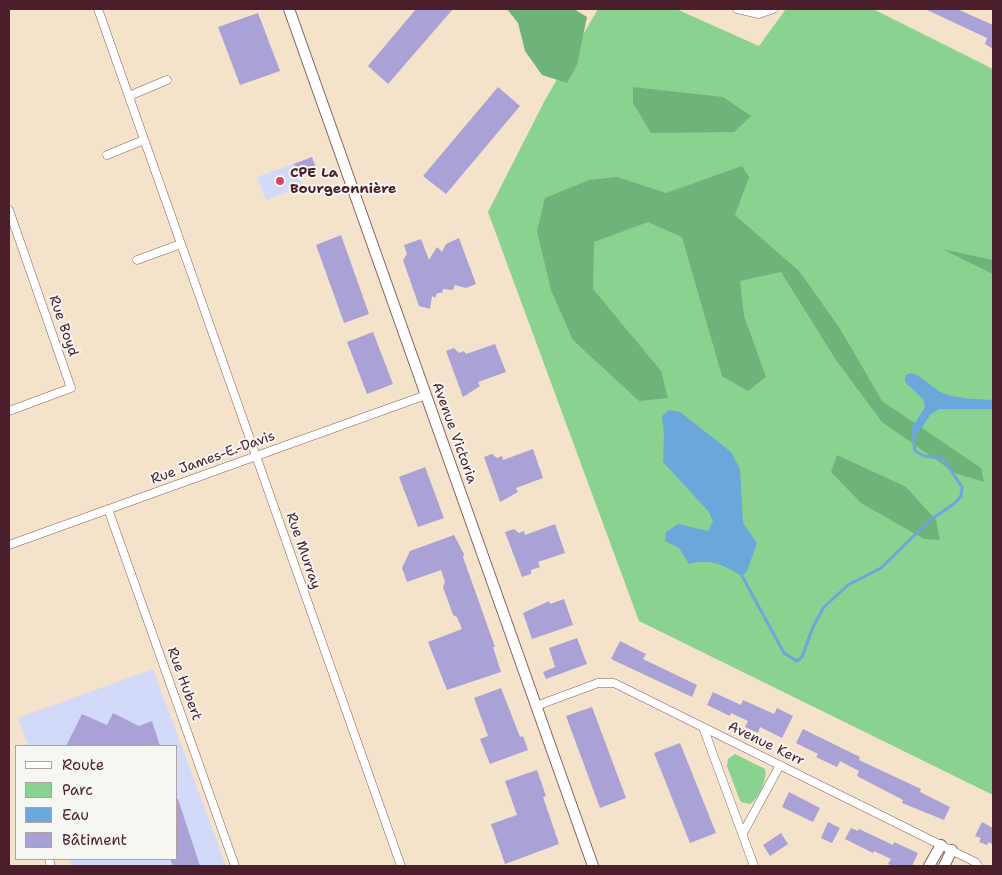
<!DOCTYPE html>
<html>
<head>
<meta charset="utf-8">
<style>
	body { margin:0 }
	#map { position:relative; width:1002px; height:875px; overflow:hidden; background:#f4e2ca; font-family:"Shantell Sans",sans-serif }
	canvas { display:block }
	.frame { position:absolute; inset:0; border:10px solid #4a1f2b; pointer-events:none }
	.legend { position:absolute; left:15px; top:745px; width:162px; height:115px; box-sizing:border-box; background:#f6f6f2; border:1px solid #b1a0a2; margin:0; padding:6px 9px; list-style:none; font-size:15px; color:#4a1f2b }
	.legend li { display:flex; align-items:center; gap:10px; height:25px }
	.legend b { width:25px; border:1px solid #b1a0a2 }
</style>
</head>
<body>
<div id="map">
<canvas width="1002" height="875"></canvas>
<div class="frame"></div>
<ul class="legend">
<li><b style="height:6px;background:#fff"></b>Route</li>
<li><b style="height:14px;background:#89d28f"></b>Parc</li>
<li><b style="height:14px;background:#6ca7dc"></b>Eau</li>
<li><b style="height:14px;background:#aaa2d7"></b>Bâtiment</li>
</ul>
</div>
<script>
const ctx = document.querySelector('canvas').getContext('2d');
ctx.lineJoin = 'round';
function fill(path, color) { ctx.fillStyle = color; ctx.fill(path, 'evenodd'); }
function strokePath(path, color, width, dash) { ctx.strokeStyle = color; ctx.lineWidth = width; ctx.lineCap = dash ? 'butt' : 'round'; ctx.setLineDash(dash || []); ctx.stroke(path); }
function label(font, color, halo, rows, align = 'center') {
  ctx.font = font + ' "Shantell Sans",sans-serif'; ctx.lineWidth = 4; ctx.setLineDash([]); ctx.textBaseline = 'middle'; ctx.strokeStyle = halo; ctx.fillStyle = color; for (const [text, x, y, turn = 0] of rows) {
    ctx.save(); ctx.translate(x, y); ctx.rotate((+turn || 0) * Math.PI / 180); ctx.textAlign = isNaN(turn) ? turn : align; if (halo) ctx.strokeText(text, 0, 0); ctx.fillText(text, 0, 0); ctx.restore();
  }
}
fill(new Path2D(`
	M312 157 317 171 299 177 303 186 266 200 257 177Z
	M153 669 226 866H72L69 859H176V746H28L18 718Z`), '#d3d9f9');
fill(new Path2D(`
	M598 9H676L759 46 786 9H873L993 69V795L639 621 488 212 545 100Z
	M735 754 765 769C768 779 758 799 750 804L741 802 739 798 727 766 728 759Z`), '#89d28f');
fill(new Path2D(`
	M507 9H574L587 17 577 65 567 83 542 75 525 51 518 23Z
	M633 87 723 97 751 116 734 132 651 133 633 103Z
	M742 166 749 177 735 215 799 271 839 327 882 401 981 468 984 482 955 473 882 422 836 360 781 272 740 281 744 316 766 377 748 391 722 376 682 237 648 222 594 242 593 289 661 371 668 398 639 401 573 340 551 290 537 231 545 198 589 180 617 177 666 193Z
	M942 249 993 260V274Z
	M837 455 906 487 936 520 940 540 924 539 861 503 831 472Z`), '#6eb47a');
fill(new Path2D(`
	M910 373C922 375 931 388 943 393 959 399 977 399 993 400V409H939L930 415 918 434H911L912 428 925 407 923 399 905 382V376Z
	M669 410 680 412 731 452 740 469 743 523 757 543 747 571 742 576C723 565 710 558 689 564L679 548 665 541 666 532 678 524 708 531 713 521 708 511 663 462 664 436 662 416Z`), '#6ca7dc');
strokePath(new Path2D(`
	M742 576 784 653 797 661 802 657 813 627 824 607 848 585 881 568 929 521 955 503 961 496 962 487 946 463 940 458 924 456 915 451 913 435`), '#6ca7dc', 3);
fill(new Path2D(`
	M416 9H453L388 84 368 66Z
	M925 9H957L993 25V49L985 44 987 38Z
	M258 13 280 71 240 85 218 27Z
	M498 87 520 106 446 194 423 176Z
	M312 157 317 171 299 177 294 164Z
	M341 235 369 314 344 323 316 245Z
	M459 238 476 284 466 288 455 285 453 290 443 289 442 293H437L435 298 432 296 430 309 419 306 403 260 407 254 404 245 421 239 429 260 437 247 442 252 446 244Z
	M373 332 393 384 367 394 347 342Z
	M495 344 506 372 478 382 480 386 463 397 446 351 454 348 459 353 464 351 466 354Z
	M533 449 543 478 516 488 518 492 500 502 484 457 492 454 497 458 502 456 503 460Z
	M425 467 444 518 418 527 399 477Z
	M555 524 565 553 538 562 540 567 531 570V574L522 577 505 532 514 529 519 533 524 531 525 535Z
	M454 535 464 554 463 557 495 647H493L501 672 447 690 428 642 462 629 457 617 453 615 443 587 445 582 441 570 407 582 402 568 410 551Z
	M564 599 573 625 532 639 523 613 549 601 550 604Z
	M577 638 587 664 546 679 543 672 555 667 549 648Z
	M620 641 646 654 643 659 697 685 692 697 611 659Z
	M501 688 520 737 523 736 528 750 490 764 480 739 488 736 474 698Z
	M713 692 741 705 743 700 774 714 777 708 793 716 782 738 760 727 758 733 745 727 748 721 731 713 730 716 707 705Z
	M592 707 626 798 600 808 566 716Z
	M113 713 139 726 152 721 160 746H66L82 714 107 725Z
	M803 729 860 757 859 760 921 789 920 792 950 807 944 820 902 803 903 800 857 776 859 771 840 761 837 767 816 757 818 754 796 743Z
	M680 743 716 833 690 843 654 753Z
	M537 770 546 796 543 797 559 844 505 864 491 824 517 815 505 781Z
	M789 792 820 808 813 822 782 807Z
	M176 799H178L200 866H173L170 859H176Z
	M828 822 840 828 832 843 821 838Z
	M982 822 993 828V845L989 842 987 845 979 842 981 838 975 836Z
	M851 828 858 831 859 829 893 845 894 842 918 853 912 866H893L888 864 891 859 874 851 873 853 845 839Z
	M781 833 788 844 770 856 763 845Z`), '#aaa2d7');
const minor = new Path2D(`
	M98 9 401 866
	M737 9 759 14 773 9
	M129 96 167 80
	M107 155 144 140
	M9 210 71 388 9 411
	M137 260 181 244
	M108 509 235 866
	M9 545 426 395
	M536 706 598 683H614L975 862 978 866
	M703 727 754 866
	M743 833 780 765
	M49 859 51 866`);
const tertiary = new Path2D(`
	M289 9 593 866
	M929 866 941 845
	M944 866 952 850`);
strokePath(minor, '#866363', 9);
strokePath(tertiary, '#866363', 12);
strokePath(minor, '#fff', 8);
strokePath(tertiary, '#fff', 10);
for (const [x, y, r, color] of [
	[280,181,5,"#d1495b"]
]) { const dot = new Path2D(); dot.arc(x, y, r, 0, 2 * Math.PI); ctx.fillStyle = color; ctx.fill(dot); strokePath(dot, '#f6f6f2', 2); }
label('bold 14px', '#4a1f2b', '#f6f6f2', [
	["CPE La",290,173],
	["Bourgeonnière",290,189]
], 'left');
label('14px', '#4a1f2b', '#f6f6f2', [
	["Rue Boyd",63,326,71],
	["Avenue Victoria",454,433,70],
	["Rue James-E.-Davis",213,458,-20],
	["Rue Murray",303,551,71],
	["Rue Hubert",184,684,70],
	["Avenue Kerr",766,744,26]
]);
</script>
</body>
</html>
